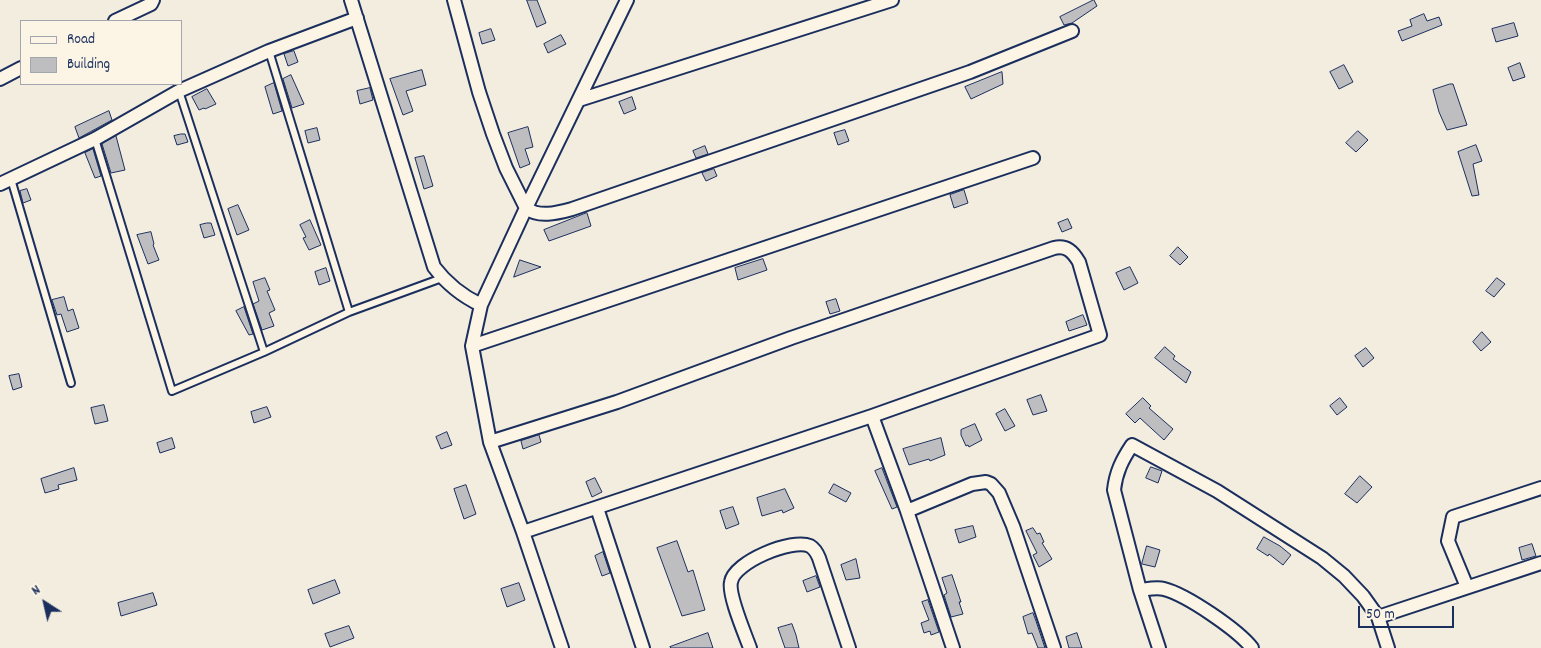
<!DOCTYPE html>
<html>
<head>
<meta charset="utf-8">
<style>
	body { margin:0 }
	#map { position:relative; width:1541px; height:648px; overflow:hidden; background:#f3ede0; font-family:Dekko,sans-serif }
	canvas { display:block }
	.legend { position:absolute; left:20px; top:20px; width:162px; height:65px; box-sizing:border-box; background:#fcf5e5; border:1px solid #a2a6af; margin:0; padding:6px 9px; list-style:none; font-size:15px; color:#1b2f5e }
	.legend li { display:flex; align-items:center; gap:10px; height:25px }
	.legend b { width:25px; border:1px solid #a2a6af }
	.north { position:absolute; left:20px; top:578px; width:50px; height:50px; -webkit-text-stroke:4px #fcf5e5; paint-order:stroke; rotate:325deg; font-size:14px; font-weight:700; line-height:20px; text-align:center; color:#1b2f5e }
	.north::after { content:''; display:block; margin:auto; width:18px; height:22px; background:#1b2f5e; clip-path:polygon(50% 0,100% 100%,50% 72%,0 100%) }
	.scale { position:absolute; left:1358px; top:606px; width:96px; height:22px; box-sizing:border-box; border:2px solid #1b2f5e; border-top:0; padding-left:6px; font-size:15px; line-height:18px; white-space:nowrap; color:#1b2f5e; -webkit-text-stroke:4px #fcf5e5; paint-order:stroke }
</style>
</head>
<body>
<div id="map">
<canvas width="1541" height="648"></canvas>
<ul class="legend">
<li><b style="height:6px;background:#fcf5e5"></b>Road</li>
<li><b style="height:14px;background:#bebec0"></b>Building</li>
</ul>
<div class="north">N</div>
<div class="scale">50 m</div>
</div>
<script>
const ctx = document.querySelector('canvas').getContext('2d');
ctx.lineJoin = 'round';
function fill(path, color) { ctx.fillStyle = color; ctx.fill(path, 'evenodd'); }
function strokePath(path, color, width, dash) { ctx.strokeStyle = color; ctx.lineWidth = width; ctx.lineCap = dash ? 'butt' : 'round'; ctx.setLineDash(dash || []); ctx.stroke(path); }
const building = new Path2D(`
	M527 0H537L546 23 537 27Z
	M1094 0 1097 6 1072 23 1064 25 1060 17Z
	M1424 14 1427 21 1439 17 1442 25 1402 41 1398 31 1412 26 1410 20Z
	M1514 23 1518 36 1496 42 1492 29Z
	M491 29 495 40 482 44 479 33Z
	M561 35 566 44 548 53 544 44Z
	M294 51 298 62 288 66 284 54Z
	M1520 63 1525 77 1513 81 1508 68Z
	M1344 65 1353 82 1339 89 1330 72Z
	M422 70 426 85 406 91 413 111 403 115 390 79Z
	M1002 72 1003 84 971 99 965 87Z
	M291 75 304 104 292 108 283 79Z
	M274 83 282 111 273 114 265 87Z
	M1450 84H1453L1467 125 1447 130 1439 112 1433 90Z
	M370 88 373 100 360 104 357 91Z
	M207 89 216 104 205 109 204 108 199 110 192 97Z
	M632 97 636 109 624 114 619 102Z
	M109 111 112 120 79 138 75 127Z
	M528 127 533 147 525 149 530 164 520 168 508 133Z
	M317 128 320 140 308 143 305 131Z
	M845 130 849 141 838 145 834 133Z
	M1358 131 1368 140 1356 152 1346 143Z
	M181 134H185L188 142 177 145 174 136Z
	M116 136 125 170 111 173 102 144Z
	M1476 145 1482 161 1473 164 1479 195 1472 196 1458 152Z
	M705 146 708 154 696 158 693 151Z
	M93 149 101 176 95 178 85 153Z
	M424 156 433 186 424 189 415 158Z
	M714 169 717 176 706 181 702 173Z
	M27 189 31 200 23 203 20 191Z
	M964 190 968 203 954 208 950 195Z
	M238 205 249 230 237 235 228 209Z
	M587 213 591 226 549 241 544 230Z
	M1068 219 1072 228 1062 232 1058 223Z
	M310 220 321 245 309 250 303 238 306 237 300 225Z
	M207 223H211L215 235 204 238 200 225Z
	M151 232 154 244 153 245 159 260 148 264 137 235Z
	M1178 247 1188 257 1180 265 1170 256Z
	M763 259 767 270 738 280 735 268Z
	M520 260 541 267 514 277Z
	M1130 267 1138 283 1124 290 1116 273Z
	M326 268 330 281 319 285 315 272Z
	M265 278 270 290 267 291 275 310 269 313 274 326 262 330 253 304 259 301 253 282Z
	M1497 278 1505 284 1494 297 1486 291Z
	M64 297 68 311 73 309 79 328 67 332 61 314 57 315 52 300Z
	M836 299 840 311 830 314 826 302Z
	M244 307 253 334 249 335 236 311Z
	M1083 315 1087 325 1069 331 1066 322Z
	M1482 332 1491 342 1481 351 1473 342Z
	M1165 347 1175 356 1173 359 1191 372 1186 383 1155 358Z
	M1366 348 1374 358 1363 367 1355 356Z
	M19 374 22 387 13 390 9 376Z
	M1041 395 1047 411 1033 415 1027 400Z
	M1143 398 1151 406 1149 408 1173 429 1164 440 1140 418 1135 423 1126 414Z
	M1340 398 1347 407 1337 415 1330 406Z
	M104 405 108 421 95 424 91 408Z
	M267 407 271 417 254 423 251 412Z
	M1005 409 1015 426 1005 431 996 414Z
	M975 424 982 440 969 447 968 445 966 446 961 435V430Z
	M447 432 452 445 441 449 436 437Z
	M539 435 541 442 523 449 521 441Z
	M172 438 175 448 160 453 157 443Z
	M941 438 945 455 930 461 929 459 909 465 903 449Z
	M1151 467 1162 471 1158 483 1146 478Z
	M74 468 77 480 58 485 59 489 45 493 41 479Z
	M882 468 897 507 892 509 875 471Z
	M1360 476 1372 487 1357 503 1345 494Z
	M595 478 602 492 592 497 586 482Z
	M834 484 851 493 846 502 829 493Z
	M466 485 476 514 464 519 454 489Z
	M785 489 794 508 783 513 782 510 762 516 757 498Z
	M733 507 739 524 726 529 720 511Z
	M973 526 976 537 959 543 955 530Z
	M1033 528 1037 534 1040 533 1044 542 1042 543 1052 559 1039 567 1033 555 1037 553 1026 531Z
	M1264 537 1280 546 1291 555 1283 565 1269 554 1268 556 1257 549Z
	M677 541 688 572 693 570 705 610 682 616 657 548Z
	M1532 544 1536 556 1522 560 1519 548Z
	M1147 546 1160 550 1155 567 1142 564Z
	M603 552 610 573 602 576 595 556Z
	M856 559 860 578 846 580 841 565Z
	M952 575 961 602H959L963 614 951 617 944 595 947 593 942 578Z
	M816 576 820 587 807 592 803 581Z
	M335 580 340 593 313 604 308 590Z
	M519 583 525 600 507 607 501 589Z
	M153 593 157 605 121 616 118 603Z
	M928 600 939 632 931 635 930 631 924 633 921 623 929 620 922 602Z
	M1033 613 1036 621 1045 648H1038L1032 633 1028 634 1023 617Z
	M792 624 796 635 799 648H785L778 628Z
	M349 626 354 638 330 647 325 634Z
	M708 633 713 648H671L670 647Z
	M1077 633 1082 648H1069L1066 637Z`);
fill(building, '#bebec0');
strokePath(building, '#1b2f5e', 1);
const service = new Path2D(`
	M269 51 349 312
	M179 91 264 352
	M95 139 172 391 264 352 349 312 442 278
	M11 179 71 383`);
const minor = new Path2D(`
	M351 0 434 267C447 284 462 296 481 305
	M454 0 479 92 493 134 506 168 526 208C539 218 557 213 572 209L970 72 1072 31
	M115 21 151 4 153 0
	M0 79 21 68
	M579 100 892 0
	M0 184 95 139 179 91 269 51 357 18
	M472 346 1033 158
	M872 416 907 511 953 648
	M490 442 617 402 791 338 1054 248C1067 245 1073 252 1079 262L1100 335 872 416 523 532
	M597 508 643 648
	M907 511 972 484 986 482 991 484 999 493 1013 526 1054 648
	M1467 587 1448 541 1453 517 1541 488
	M1140 590C1148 589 1157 587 1164 589 1187 595 1238 630 1252 648
	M1378 617 1541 563
	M562 648 523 532 490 442 472 346 481 305 526 208 627 0
	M750 648C745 634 728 595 731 582 734 562 792 538 810 546 815 549 817 553 819 558L849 648
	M1159 648 1140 590 1114 490C1116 472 1122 460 1132 445L1217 491 1322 558 1344 576 1363 596 1378 617 1388 648`);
strokePath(service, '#1b2f5e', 10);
strokePath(minor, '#1b2f5e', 16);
strokePath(service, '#fcf5e5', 6);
strokePath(minor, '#fcf5e5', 12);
</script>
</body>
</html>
